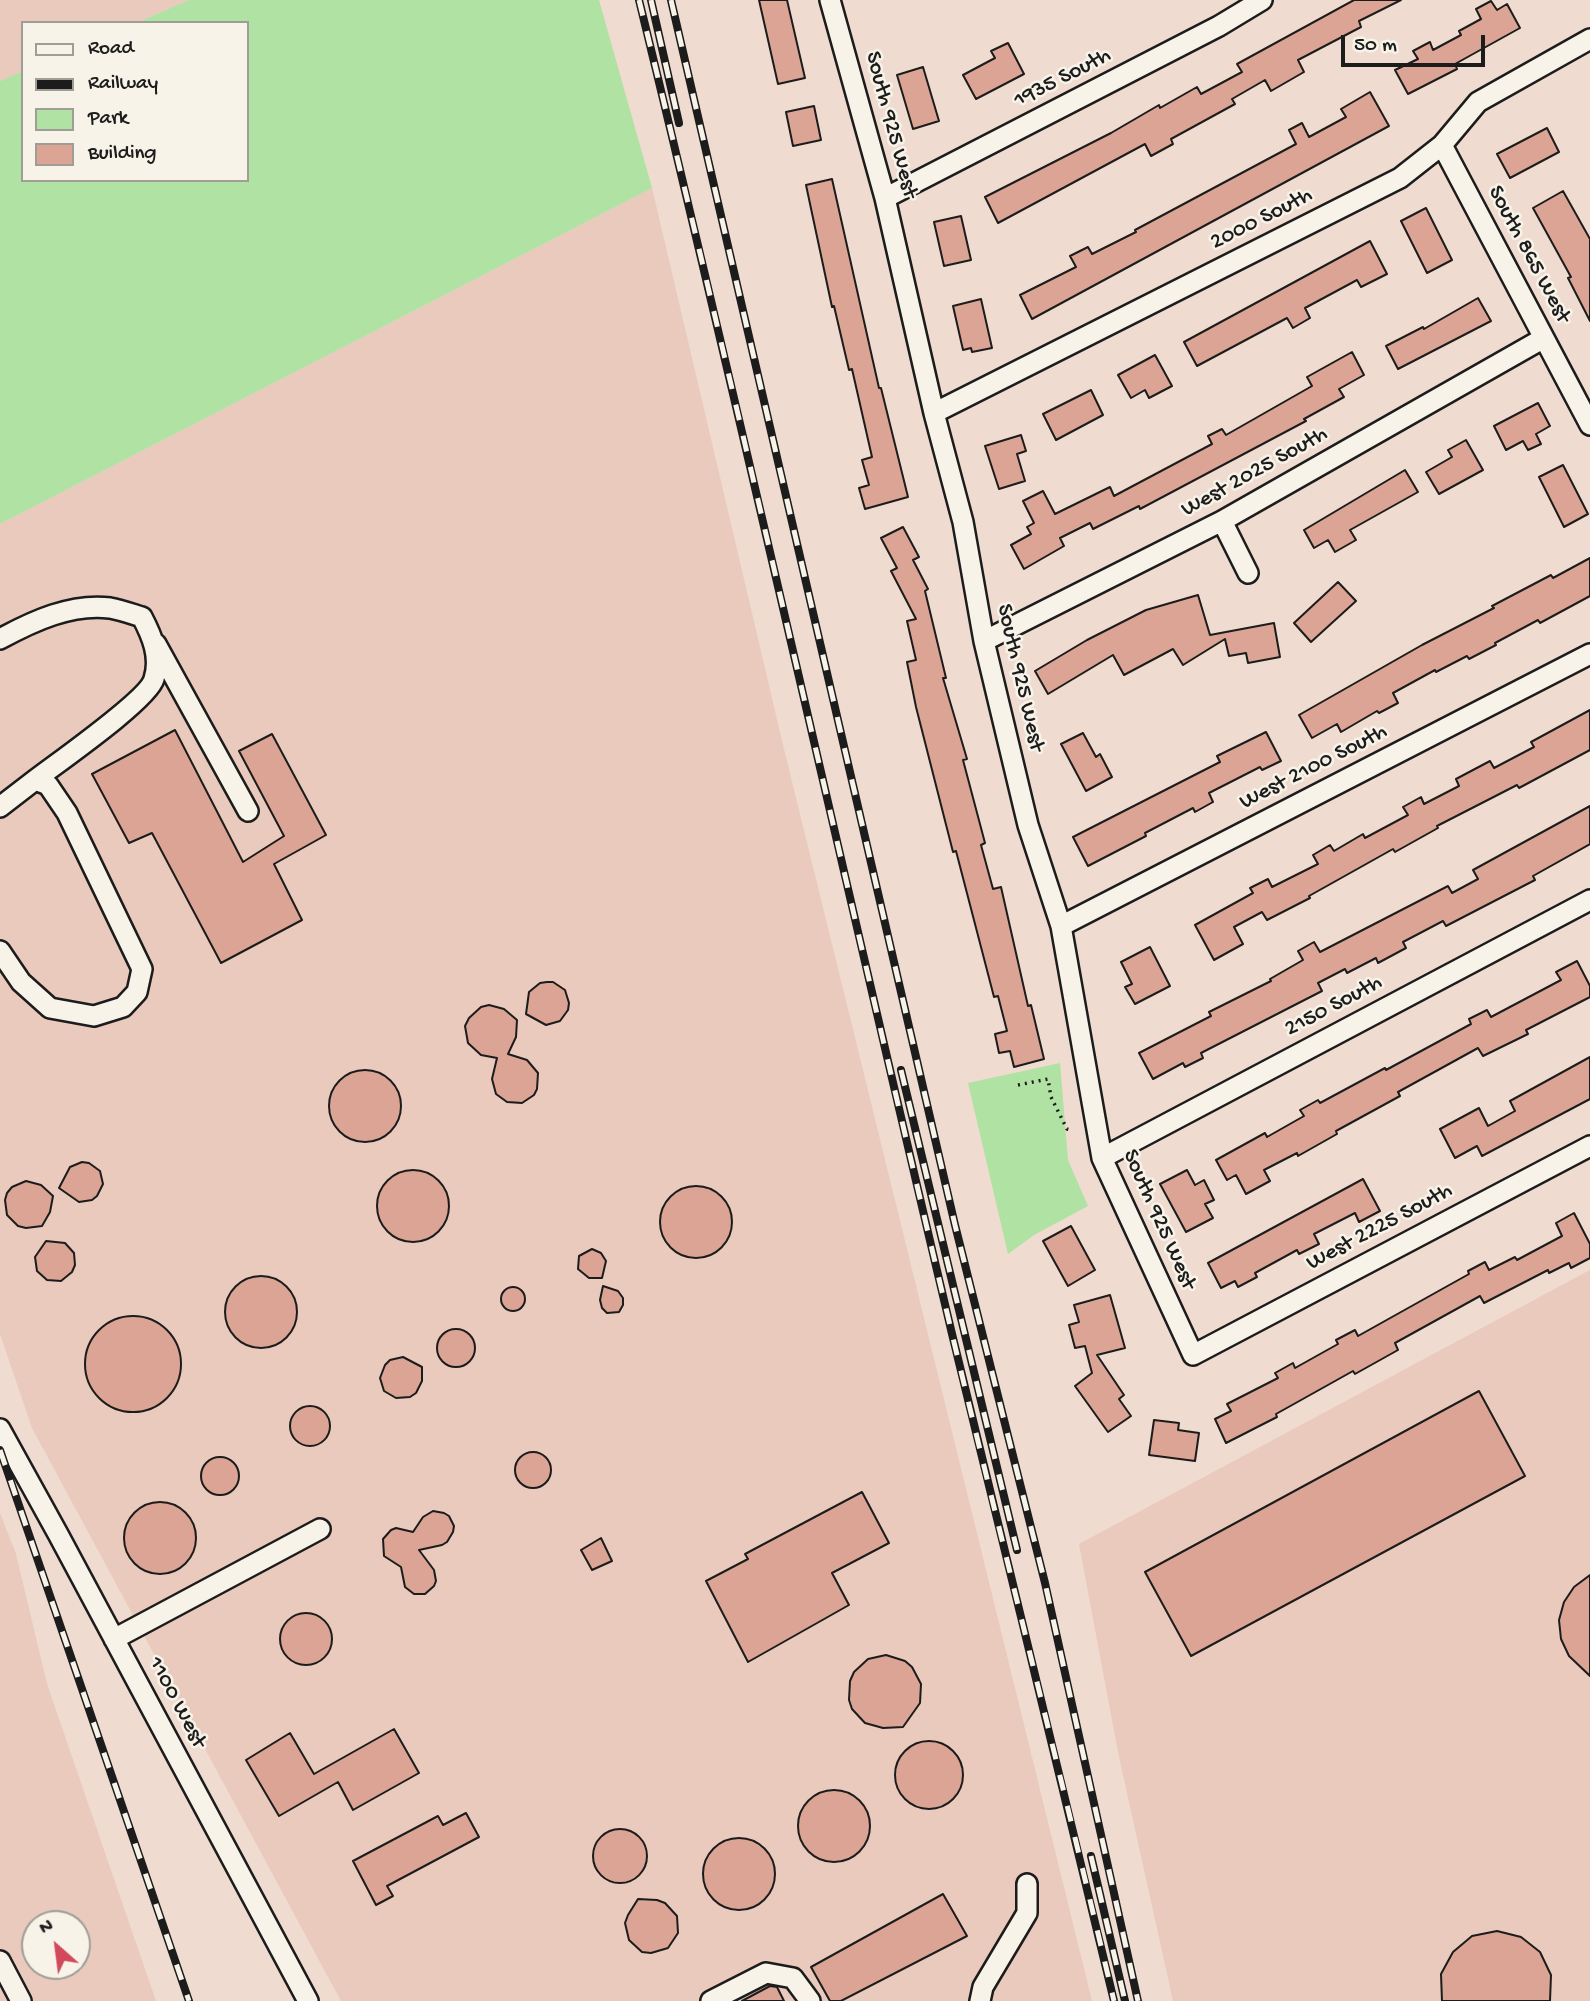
<!DOCTYPE html>
<html>
<head>
<meta charset="utf-8">
<style>
	body { margin:0 }
	#map { position:relative; width:1590px; height:2001px; overflow:hidden; background:#efdbcf; font-family:"Gochi Hand",sans-serif }
	canvas { display:block }
	.legend { position:absolute; left:21px; top:21px; width:228px; height:161px; box-sizing:border-box; background:#f7f3e8; border:2px solid #9f9d96; margin:0; padding:9px 12px; list-style:none; font-size:21px; color:#1c1c1c }
	.legend li { display:flex; align-items:center; gap:14px; height:35px }
	.legend b { width:35px; border:2px solid #9f9d96 }
	.north { position:absolute; left:21px; top:1910px; width:70px; height:70px; box-sizing:border-box; background:#f7f3e8; border:2px solid #9f9d96; border-radius:50%; rotate:332deg; font-size:19px; font-weight:700; line-height:28px; text-align:center; color:#1c1c1c }
	.north::after { content:''; display:block; margin:auto; width:24px; height:32px; background:#d1495b; clip-path:polygon(50% 0,100% 100%,50% 72%,0 100%) }
	.scale { position:absolute; left:1341px; top:35px; width:144px; height:32px; box-sizing:border-box; border:4px solid #1c1c1c; border-top:0; padding-left:9px; font-size:21px; line-height:24px; white-space:nowrap; color:#1c1c1c; -webkit-text-stroke:5px #f7f3e8; paint-order:stroke }
</style>
</head>
<body>
<div id="map">
<canvas width="1590" height="2001"></canvas>
<ul class="legend">
<li><b style="height:9px;background:#f7f3e8"></b>Road</li>
<li><b style="height:9px;background:#1c1c1c"></b>Railway</li>
<li><b style="height:19px;background:#b0e2a3"></b>Park</li>
<li><b style="height:19px;background:#dba494"></b>Building</li>
</ul>
<div class="north">N</div>
<div class="scale">50 m</div>
</div>
<script>
const ctx = document.querySelector('canvas').getContext('2d');
ctx.lineJoin = 'round';
function fill(path, color) { ctx.fillStyle = color; ctx.fill(path, 'evenodd'); }
function strokePath(path, color, width, dash) { ctx.strokeStyle = color; ctx.lineWidth = width; ctx.lineCap = dash ? 'butt' : 'round'; ctx.setLineDash(dash || []); ctx.stroke(path); }
function label(font, color, halo, rows, align = 'center') {
  ctx.font = font + ' "Gochi Hand",sans-serif'; ctx.lineWidth = 5; ctx.setLineDash([]); ctx.textBaseline = 'middle'; ctx.strokeStyle = halo; ctx.fillStyle = color; for (const [text, x, y, turn = 0] of rows) {
    ctx.save(); ctx.translate(x, y); ctx.rotate((+turn || 0) * Math.PI / 180); ctx.textAlign = isNaN(turn) ? turn : align; if (halo) ctx.strokeText(text, 0, 0); ctx.fillText(text, 0, 0); ctx.restore();
  }
}
fill(new Path2D(`
	M0 0H189L136 23H23V71L0 81Z
	M652 188 783 745 1092 2001H341L32 1428 0 1334V524Z
	M1590 1270V2001H1173L1118 1752 1079 1544Z
	M0 1513 16 1554 47 1684 156 2001H0ZM35 1924H77V1966H35Z`), '#e9cabd');
fill(new Path2D(`
	M189 0H599L652 188 0 524V81L23 71V180H247V23H136Z
	M1060 1063 1068 1160 1088 1206 1034 1235 1008 1254 968 1083Z`), '#b0e2a3');
const building = new Path2D(`
	M759 0H787L805 78 778 84Z
	M1354 0H1401L1359 21 1361 27 1298 60 1304 72 1271 91 1265 80 1232 99 1235 104 1171 139 1173 144 1151 156 1145 144 998 223 985 197 1111 133 1159 105 1160 108 1197 87 1201 94 1242 72 1237 64Z
	M1491 1 1497 10 1507 4 1520 28 1455 64 1457 69 1408 94 1395 70 1418 59 1413 51 1430 42 1433 50 1461 35 1459 31 1481 19 1476 9Z
	M1008 43 1024 74 976 99 963 75 995 58 991 51Z
	M923 67 939 121 913 129 897 75Z
	M1370 92 1389 126 1032 319 1020 295 1076 267 1070 256 1088 247 1092 254 1136 232 1135 230 1296 144 1289 130 1302 123 1309 137 1346 117 1341 109Z
	M814 106 821 140 793 146 786 112Z
	M1547 128 1559 152 1510 178 1497 154Z
	M832 179 879 388H881L908 497 865 509 859 488 869 485 862 460 872 457 852 369 849 370 834 306 832 307 806 185Z
	M1563 191 1590 239V321L1568 278 1571 277 1533 208Z
	M1426 208 1452 260 1427 273 1401 221Z
	M961 216 971 260 944 266 934 222Z
	M1370 241 1387 274 1361 287 1357 280 1305 308 1310 318 1293 328 1287 318 1197 366 1184 342Z
	M1478 298 1491 321 1398 369 1386 346 1423 327 1424 329Z
	M981 299 992 348 972 352 971 348 963 350 953 306Z
	M1352 352 1364 375 1339 389 1344 397 1304 419 1306 421 1140 509 1139 506 1093 529 1090 523 1060 538 1064 546 1024 569 1011 545 1031 534 1027 527 1034 523 1023 501 1043 491 1055 514 1110 487 1114 496 1212 444 1208 436 1222 429 1226 435 1312 386 1307 377Z
	M1155 355 1172 386 1149 398 1145 390 1131 398 1118 375Z
	M1091 390 1103 415 1056 440 1043 414Z
	M1538 403 1550 426 1536 434 1541 444 1528 450 1523 441 1506 450 1494 426Z
	M1021 435 1026 451 1017 454 1025 481 999 489 985 446Z
	M1466 440 1483 470 1439 494 1426 472 1452 457 1448 450Z
	M1563 465 1588 514 1564 527 1539 477Z
	M1405 470 1418 492 1350 530 1356 540 1335 552 1328 540 1314 548 1304 530Z
	M903 527 919 557 913 560 928 589 925 591 946 678H943L967 759 963 760 985 843 981 845 993 889 1001 887 1028 1006 1031 1005 1044 1059 1014 1067 1010 1051 999 1053 995 1034 1007 1031 998 996 994 997 956 851 953 852 916 707 907 662 916 660 907 621 916 619 891 571 897 568 881 538Z
	M1590 558V596L1540 623 1538 620 1495 643 1496 645 1469 659 1467 656 1436 672 1435 670 1393 693 1398 703 1379 713 1377 711 1341 732 1337 724 1312 738 1299 715 1422 645 1494 608 1492 606 1551 575 1553 578Z
	M1338 582 1356 601 1311 642 1294 623Z
	M1198 595 1210 635 1274 623 1280 657 1248 663 1246 653 1229 656 1225 639 1183 665 1173 649 1124 675 1113 655 1048 694 1035 671 1087 640 1146 610Z
	M1590 710V750L1519 788 1517 785 1437 826 1438 828 1395 852 1393 849 1309 896 1310 898 1267 920 1262 912 1234 927 1243 944 1214 960 1195 925 1253 893 1250 888 1268 879 1272 887 1318 864 1313 855 1330 845 1334 851 1363 834 1365 838 1408 815 1403 807 1421 797 1424 804 1459 786 1456 779 1490 761 1494 768 1534 747 1531 742Z
	M175 730 243 862 284 836 239 751 272 734 326 835 274 864 302 920 221 963 152 833 129 843 92 774Z
	M1266 732 1281 761 1262 770 1260 767 1209 793 1213 802 1195 812 1193 808 1145 833 1146 836 1088 866 1073 837 1220 762 1217 756Z
	M1083 733 1096 757 1100 754 1112 777 1086 791 1061 744Z
	M1590 806V844L1533 876 1535 880 1446 926 1443 921 1403 942 1406 948 1378 963 1376 958 1347 973 1345 969 1318 983 1322 991 1201 1053 1203 1058 1185 1067 1183 1063 1153 1079 1139 1053 1211 1016 1209 1012 1271 981 1270 979 1303 960 1298 951 1314 942 1320 952 1448 886 1452 893 1478 879 1473 870Z
	M1150 947 1170 986 1135 1004 1125 987 1132 984 1121 962Z
	M1577 961 1590 986V997L1526 1030 1528 1034 1483 1056 1478 1048 1398 1092 1400 1096 1336 1131 1337 1134 1298 1156 1297 1153 1264 1170 1270 1181 1246 1194 1236 1175 1227 1180 1216 1160 1265 1133 1267 1137 1304 1116 1300 1110 1318 1100 1320 1103 1385 1068 1386 1070 1471 1024 1469 1019 1487 1010 1491 1017 1561 980 1556 972Z
	M547 982H553L565 990 569 1003 568 1010 560 1021 546 1025 526 1014 529 992 540 983Z
	M489 1005 504 1009 517 1020 516 1037 508 1054 527 1060 538 1073 537 1089 534 1095 522 1103 507 1102 496 1094 492 1079 497 1058 481 1055 468 1043 465 1026 469 1018 481 1007Z
	M1590 1057V1099L1482 1156 1477 1146 1455 1158 1440 1129 1479 1108 1488 1126 1515 1111 1510 1101Z
	M329 1106a36 36 0 1 1 72 0a36 36 0 1 1-72 0Z
	M82 1162 89 1163 100 1171 103 1184 97 1196 92 1200 79 1202 59 1188 70 1167Z
	M1187 1170 1195 1185 1204 1180 1214 1200 1205 1204 1213 1218 1186 1232 1160 1184Z
	M377 1206a36 36 0 1 1 72 0a36 36 0 1 1-72 0Z
	M1363 1179 1380 1211 1359 1222 1355 1213 1314 1234 1319 1244 1299 1254 1297 1250 1255 1273 1257 1277 1238 1287 1235 1281 1221 1288 1208 1263Z
	M26 1181 41 1185 53 1196 50 1212 42 1226 26 1228 18 1226 7 1215 5 1200 7 1193 12 1187Z
	M660 1222a36 36 0 1 1 72 0a36 36 0 1 1-72 0Z
	M1574 1213 1590 1244V1258L1571 1268 1569 1263 1549 1273 1548 1270 1484 1303 1480 1296 1395 1343 1398 1350 1355 1374 1353 1371 1276 1414 1277 1417 1226 1443 1215 1419 1231 1411 1227 1404 1278 1378 1275 1373 1293 1363 1295 1368 1338 1344 1336 1340 1355 1330 1358 1336 1469 1274 1468 1271 1485 1262 1489 1270 1515 1257 1517 1260 1562 1236 1556 1223Z
	M1071 1226 1095 1270 1068 1286 1043 1241Z
	M46 1241 65 1243 74 1253 75 1265 72 1272 61 1281 47 1280 37 1271 35 1257Z
	M592 1249 601 1253 606 1261 602 1278H589L578 1269 579 1256Z
	M225 1312a36 36 0 1 1 72 0a36 36 0 1 1-72 0Z
	M603 1286 618 1291 623 1298V1305L619 1312 607 1313 602 1308 600 1300Z
	M501 1299a12 12 0 1 1 24 0a12 12 0 1 1-24 0Z
	M1110 1295 1125 1348 1097 1355 1124 1395 1119 1399 1131 1416 1108 1432 1075 1386 1092 1373 1085 1346 1075 1348 1069 1325 1079 1322 1074 1305Z
	M85 1364a48 48 0 1 1 96 0a48 48 0 1 1-96 0Z
	M437 1348a19 19 0 1 1 38 0a19 19 0 1 1-38 0Z
	M403 1357 422 1367V1381L416 1393 410 1397 396 1398 384 1391 380 1378 385 1365 390 1360Z
	M1479 1391 1525 1476 1191 1656 1145 1572Z
	M290 1426a20 20 0 1 1 40 0a20 20 0 1 1-40 0Z
	M1154 1420 1179 1423 1178 1430 1199 1433 1195 1461 1149 1455Z
	M515 1470a18 18 0 1 1 36 0a18 18 0 1 1-36 0Z
	M201 1476a19 19 0 1 1 38 0a19 19 0 1 1-38 0Z
	M862 1492 889 1543 832 1573 849 1605 748 1662 706 1581 748 1559 745 1554Z
	M124 1538a36 36 0 1 1 72 0a36 36 0 1 1-72 0Z
	M433 1511 444 1513 449 1516 454 1526 453 1532 447 1542 442 1545 419 1550 434 1570 436 1581 434 1586 425 1594H414L405 1587 401 1567 384 1556 383 1539 391 1530 396 1528 413 1532 423 1517Z
	M601 1538 612 1561 592 1570 581 1550Z
	M1590 1575V1676L1569 1656 1561 1639 1559 1620 1564 1602 1574 1587Z
	M280 1639a26 26 0 1 1 52 0a26 26 0 1 1-52 0Z
	M886 1655 905 1661 912 1667 921 1684 920 1703 903 1727 883 1728 865 1723 852 1709 849 1700 850 1681 854 1672 868 1659Z
	M394 1729 419 1773 353 1810 338 1782 279 1816 246 1760 290 1733 314 1774Z
	M895 1775a34 34 0 1 1 68 0a34 34 0 1 1-68 0Z
	M798 1826a36 36 0 1 1 72 0a36 36 0 1 1-72 0Z
	M466 1813 479 1837 387 1886 393 1896 376 1905 353 1861 438 1816 443 1825Z
	M593 1856a27 27 0 1 1 54 0a27 27 0 1 1-54 0Z
	M703 1874a36 36 0 1 1 72 0a36 36 0 1 1-72 0Z
	M943 1894 967 1936 841 2001H830L811 1967Z
	M638 1899 657 1900 665 1903 677 1916 678 1933 668 1948 651 1953 642 1952 629 1940 625 1923 628 1915Z
	M1497 1931 1521 1937 1540 1952 1551 1975 1550 2001H1442L1441 1974 1453 1952 1472 1936Z
	M770 1986 777 1987 784 2001H742Z`);
fill(building, '#dba494');
strokePath(building, '#1c1c1c', 2);
const minor = new Path2D(`
	M830 0 885 198 934 413 963 522 984 641 1028 825 1061 926 1102 1158 1193 1355 1590 1146
	M1442 145 1590 425
	M885 198 1219 26 1262 0
	M934 413 1400 178 1442 145 1478 102 1590 39
	M1222 521 1248 573
	M0 639C33 621 72 603 110 608 121 610 132 614 142 617 152 636 161 657 154 679 148 700 57 763 35 780
	M984 641 1222 521 1544 338
	M156 644 248 811
	M0 807 35 780 48 785 67 813 142 969 137 992 123 1007 94 1016 50 1008 21 982 0 951
	M1061 926 1590 654
	M1102 1158 1590 900
	M0 1429 58 1534 308 2001
	M114 1639 320 1529
	M0 1961 21 2001
	M711 2001 766 1973 793 1978 810 2001
	M980 2001 983 1987 1027 1913V1884`);
strokePath(minor, '#1c1c1c', 24);
strokePath(new Path2D(`
	M1018 1085 1048 1079 1051 1097 1067 1129 1071 1130`), '#1c1c1c', 3.5, [2, 5]);
strokePath(minor, '#f7f3e8', 19);
const rail = new Path2D(`
	M639 0C748 445 847 892 953 1338 1006 1559 1062 1780 1114 2001
	M651 0 679 123
	M671 0 955 1225 1045 1583 1138 2001
	M901 1070 1017 1550
	M0 1450 189 2001
	M1091 1856 1125 2001`);
strokePath(rail, '#1c1c1c', 8);
strokePath(rail, '#f7f3e8', 5, [16]);
label('23px', '#1c1c1c', '#f7f3e8', [
	["1935 South",1063,79,-27],
	["South 925 West",890,125,75],
	["2000 South",1262,220,-27],
	["South 865 West",1528,255,62],
	["West 2025 South",1255,473,-29],
	["South 925 West",1019,678,77],
	["West 2100 South",1314,768,-27],
	["2150 South",1334,1007,-28],
	["South 925 West",1158,1220,66],
	["West 2225 South",1380,1228,-28],
	["1100 West",176,1703,62]
]);
</script>
</body>
</html>
